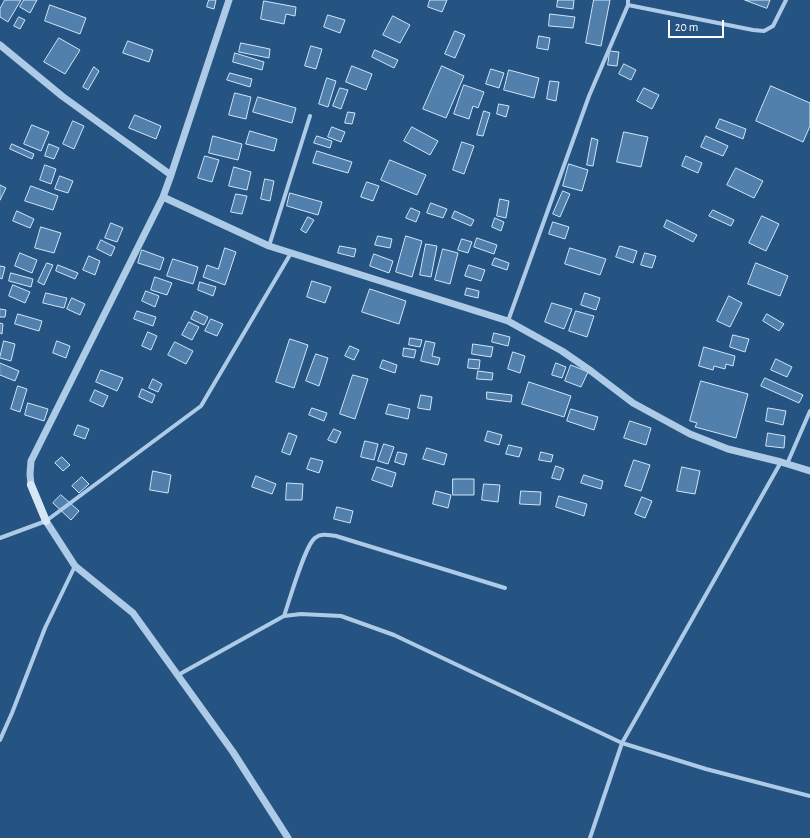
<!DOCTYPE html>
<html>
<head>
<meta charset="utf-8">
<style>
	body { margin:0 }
	#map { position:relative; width:810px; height:838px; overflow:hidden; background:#255482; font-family:"Alegreya Sans",sans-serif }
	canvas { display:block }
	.scale { position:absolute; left:668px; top:20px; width:56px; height:18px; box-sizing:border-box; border:2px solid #fff; border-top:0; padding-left:5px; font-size:12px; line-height:14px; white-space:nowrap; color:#fff; -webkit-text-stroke:3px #255482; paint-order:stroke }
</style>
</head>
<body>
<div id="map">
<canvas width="810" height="838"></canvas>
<div class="scale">20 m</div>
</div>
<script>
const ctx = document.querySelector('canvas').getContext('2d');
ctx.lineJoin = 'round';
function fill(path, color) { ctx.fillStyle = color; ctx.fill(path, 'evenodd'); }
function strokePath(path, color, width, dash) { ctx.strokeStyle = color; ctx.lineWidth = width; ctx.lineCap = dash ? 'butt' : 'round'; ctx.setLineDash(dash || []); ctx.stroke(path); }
const building = new Path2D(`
	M5 0H21L8 22 0 17V9Z
	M24 0H37L30 13 20 7Z
	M209 0H216L214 9 207 7Z
	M430 0H447L442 12 428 7Z
	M558 0H574L573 9 557 7Z
	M594 0H610L601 46 586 43Z
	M745 0H770L767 8Z
	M264 1 296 7 295 16 286 14 284 24 261 19Z
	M50 5 86 18 80 34 45 21Z
	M550 14 575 17 573 28 549 26Z
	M328 15 345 20 340 33 324 27Z
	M393 16 410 25 400 43 383 35Z
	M19 17 25 20 20 29 14 26Z
	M455 31 465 35 455 58 445 54Z
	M539 36 550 38 548 50 537 48Z
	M59 38 80 50 65 74 44 62Z
	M128 41 153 50 149 62 123 53Z
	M241 43 270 49 269 58 239 52Z
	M311 46 322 49 316 69 305 66Z
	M375 50 398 60 394 68 372 57Z
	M610 51 619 52 617 66 608 65Z
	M235 53 264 62 262 70 233 62Z
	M624 64 636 70 631 80 619 74Z
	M352 66 372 74 366 90 346 82Z
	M442 66 464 76 446 118 423 109Z
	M94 67 99 71 88 90 83 87Z
	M491 69 504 73 499 88 486 84Z
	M509 70 539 78 534 98 504 90Z
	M230 73 252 79 250 87 227 80Z
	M327 78 336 81 328 107 319 104Z
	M550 81 559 82 556 101 547 99Z
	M464 85 484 92 478 108 473 106 469 119 454 114Z
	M771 86 810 103V126L803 142 756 121Z
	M340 88 348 90 341 109 333 106Z
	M644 88 659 95 652 109 637 101Z
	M235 93 251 97 246 119 229 115Z
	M258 97 296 108 292 123 253 112Z
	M499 104 509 106 506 117 497 114Z
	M484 111 490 113 483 136 477 135Z
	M348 112 355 113 352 124 345 123Z
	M135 115 161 126 156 139 129 128Z
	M720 119 746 129 743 139 716 128Z
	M73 121 84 126 74 149 63 144Z
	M32 125 49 132 41 151 24 144Z
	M332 127 345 132 341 142 328 137Z
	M412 127 438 141 430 155 404 141Z
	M250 131 277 139 274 151 246 144Z
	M624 132 648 137 641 167 617 162Z
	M213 136 242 144 238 160 209 153Z
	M317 136 332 141 330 148 314 143Z
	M706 136 728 146 723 156 701 147Z
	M592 138 598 140 593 166 587 165Z
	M462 142 474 146 464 174 453 170Z
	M12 144 34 154 32 159 10 149Z
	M49 144 59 148 54 159 45 156Z
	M317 151 352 162 348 173 313 163Z
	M205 156 219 160 212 182 198 178Z
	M686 156 702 163 698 173 682 166Z
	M390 160 426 175 417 195 381 180Z
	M569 164 588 170 582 191 563 186Z
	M45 165 56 169 51 184 40 180Z
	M234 167 251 172 247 190 229 186Z
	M736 168 763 181 754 198 727 185Z
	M60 176 73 181 68 193 55 189Z
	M265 179 274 181 270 201 261 199Z
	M367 182 379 186 373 201 361 197Z
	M0 185 6 188 0 200Z
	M31 186 58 196 53 210 25 201Z
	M563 191 570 194 560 217 553 214Z
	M290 193 322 202 318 215 287 206Z
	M236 194 247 196 242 214 231 212Z
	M500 199 509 201 506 218 497 216Z
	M431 203 447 209 443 218 427 213Z
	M411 208 420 212 416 222 406 218Z
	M713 210 734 220 731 226 709 216Z
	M17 211 34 219 30 228 13 221Z
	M455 211 474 220 471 226 452 218Z
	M762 216 779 224 766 251 749 243Z
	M308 217 314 220 306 233 301 230Z
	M495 218 504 222 501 231 492 227Z
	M667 220 697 235 693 242 664 227Z
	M553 222 569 227 565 239 549 234Z
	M111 223 123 228 117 242 105 238Z
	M41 227 61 233 54 253 35 248Z
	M378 236 392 239 390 248 375 245Z
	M406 236 422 241 412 277 396 272Z
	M477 238 497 245 494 254 474 247Z
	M462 239 472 242 468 253 458 250Z
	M101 240 115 247 111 256 97 249Z
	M426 244 437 246 431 277 420 275Z
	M340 246 356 249 354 257 338 253Z
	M620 246 637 251 633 263 616 257Z
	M225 248 236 252 225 285 203 277 207 265 218 269Z
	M570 248 606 259 600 275 565 264Z
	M443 249 458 253 450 284 435 280Z
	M142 250 164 258 160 270 138 263Z
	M20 253 37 260 32 273 15 266Z
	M645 253 656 256 652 268 641 265Z
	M374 254 393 261 389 273 370 266Z
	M89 256 100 261 95 275 83 270Z
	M495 258 509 263 507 270 492 265Z
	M173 259 198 267 193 284 167 276Z
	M47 263 53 265 44 285 38 282Z
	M756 263 788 276 780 296 748 284Z
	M58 265 78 273 75 279 56 271Z
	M469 265 485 270 481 281 465 276Z
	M0 266 5 267 2 279 0 278Z
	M11 273 33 279 31 287 9 281Z
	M155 277 172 283 167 295 151 290Z
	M312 281 331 287 325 303 307 297Z
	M200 282 216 287 213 296 198 290Z
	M13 285 30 292 25 303 9 296Z
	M467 288 479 291 478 298 465 295Z
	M370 289 406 301 399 324 362 312Z
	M146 291 159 296 155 307 142 301Z
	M46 293 67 298 64 308 43 303Z
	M585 293 600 298 596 310 581 305Z
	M729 296 742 303 730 327 717 321Z
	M72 298 85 304 80 315 67 309Z
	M552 303 572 309 564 329 545 322Z
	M0 309 6 310 5 317H0Z
	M137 311 156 317 153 326 134 319Z
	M195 311 208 317 204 325 191 319Z
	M576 311 594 316 587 337 569 331Z
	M18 314 42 321 39 331 15 324Z
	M767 314 784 324 779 331 763 321Z
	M211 319 223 324 217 336 205 331Z
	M189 322 199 327 192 340 182 335Z
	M0 323 3 324 2 334 0 333Z
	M148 332 157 336 151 350 142 346Z
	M494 333 510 337 508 346 492 342Z
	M733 335 749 339 745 352 730 347Z
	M410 338 422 340 420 347 409 345Z
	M290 339 308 345 294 388 276 382Z
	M4 341 15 344 11 361 0 358Z
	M57 341 70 346 66 358 53 353Z
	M426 341 435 343 432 356 440 358 438 365 421 361Z
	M175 342 193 351 186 364 168 355Z
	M473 344 493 347 491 357 472 354Z
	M350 346 359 350 354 360 345 356Z
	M704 347 735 356 733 366 726 364 725 369 714 366 713 370 699 366Z
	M404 348 416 350 414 358 403 356Z
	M513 352 525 356 520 373 508 369Z
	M316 354 328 358 319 386 306 381Z
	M469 359 480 360 479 369 468 368Z
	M776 359 792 367 787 377 771 370Z
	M383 360 397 365 395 373 380 368Z
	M0 363 19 371 15 381 0 375Z
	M556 363 566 367 562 378 552 375Z
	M571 365 588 372 581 387 565 381Z
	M101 370 123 378 117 391 96 382Z
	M478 371 493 373 492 380 477 379Z
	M353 375 368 379 355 419 340 414Z
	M765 378 803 395 799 403 761 386Z
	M153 379 162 384 158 392 149 388Z
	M701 381 748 394 736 438 695 427 697 423 690 421Z
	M529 382 571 396 564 417 522 404Z
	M18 386 27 389 20 412 11 409Z
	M142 389 155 395 152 403 139 397Z
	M95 390 108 396 103 407 90 401Z
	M487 392 512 395 511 402 487 399Z
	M421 395 432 397 430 410 418 408Z
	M28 403 48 409 44 421 25 415Z
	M389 404 410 409 408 419 386 414Z
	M312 408 327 413 324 421 309 415Z
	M768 408 786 411 783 425 766 421Z
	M571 409 598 417 594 430 567 421Z
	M630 421 651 428 646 445 624 438Z
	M78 425 89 429 85 439 74 435Z
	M334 429 341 432 336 443 328 440Z
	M488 431 502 435 499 445 485 441Z
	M289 433 297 436 290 455 282 452Z
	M768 433 785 436 784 448 766 446Z
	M365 441 378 444 374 460 361 457Z
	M384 444 394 447 388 464 378 461Z
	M509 445 522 448 519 457 506 454Z
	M427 448 447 454 444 465 423 459Z
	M398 452 407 454 404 465 395 462Z
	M541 452 553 455 551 462 539 460Z
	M62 457 70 465 63 471 55 463Z
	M311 458 323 461 319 473 307 469Z
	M634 460 650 465 641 491 625 486Z
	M556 466 564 469 560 480 552 478Z
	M377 467 396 473 392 487 372 480Z
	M682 467 700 471 695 494 677 491Z
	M153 471 171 475 168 493 150 490Z
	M584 475 603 481 601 489 581 483Z
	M256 476 276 484 272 494 252 487Z
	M82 477 89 484 79 493 72 486Z
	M453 479H474V495H453Z
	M287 483 303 484 302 500H286Z
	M484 484 500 485 498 502 482 500Z
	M436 491 451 495 448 508 433 504Z
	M521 491 541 492 540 505 520 504Z
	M61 495 79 511 71 520 53 503Z
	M559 496 587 504 584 516 556 507Z
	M642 497 652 501 645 518 635 514Z
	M337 507 353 511 350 523 334 519Z`);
fill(building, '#5180ac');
strokePath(building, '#d1e4f6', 1);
strokePath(new Path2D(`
	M628 5 753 30 764 31 773 26 786 0
	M269 246 310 116
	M508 321 589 96 628 5V0
	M787 464 810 411
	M0 538 46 521 201 406 291 253
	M284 616C289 602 305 545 315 538 321 533 328 535 336 536L505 588
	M178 675 284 616 301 614 341 616 394 635 622 743 706 769 810 796
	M0 740 12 713 45 628 75 566
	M590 838 622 743 781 462`), '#adcbe7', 4);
strokePath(new Path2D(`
	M0 45 62 96 171 175
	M163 197 269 246 508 321 562 351 591 371 633 403 690 434 728 449 781 462 810 471
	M31 485 30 474 31 461 163 197 171 175 229 0
	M46 521 75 566 133 613 233 752 288 838`), '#adcbe7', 7);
strokePath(new Path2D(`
	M31 485 46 521`), '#d7e6f6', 8);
</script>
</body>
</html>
